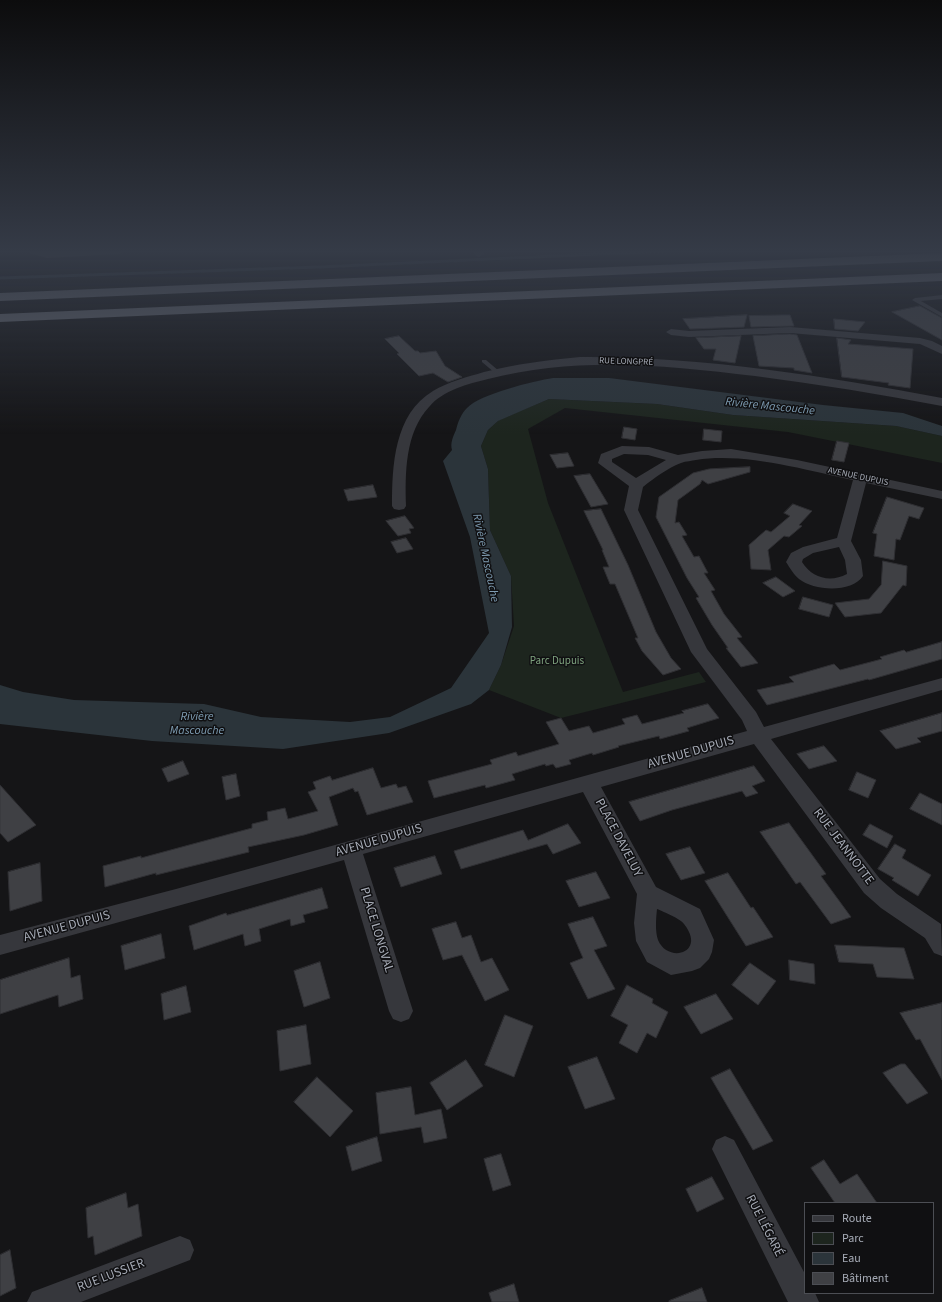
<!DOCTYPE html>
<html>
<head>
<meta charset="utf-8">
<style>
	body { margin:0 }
	#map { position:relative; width:942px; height:1302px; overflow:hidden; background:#151517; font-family:"Source Sans 3",sans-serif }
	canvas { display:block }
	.legend { position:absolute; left:804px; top:1202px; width:130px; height:92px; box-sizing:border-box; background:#101012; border:1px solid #4c4e54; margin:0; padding:5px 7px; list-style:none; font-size:12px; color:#a7acb7 }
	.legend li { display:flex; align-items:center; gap:8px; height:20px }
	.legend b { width:20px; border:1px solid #4c4e54 }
</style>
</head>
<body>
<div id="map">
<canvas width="942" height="1302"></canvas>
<ul class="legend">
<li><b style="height:5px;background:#36373c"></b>Route</li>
<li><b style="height:11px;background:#1d251e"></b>Parc</li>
<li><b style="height:11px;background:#2b343a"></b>Eau</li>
<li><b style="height:11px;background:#3f4044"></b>Bâtiment</li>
</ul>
</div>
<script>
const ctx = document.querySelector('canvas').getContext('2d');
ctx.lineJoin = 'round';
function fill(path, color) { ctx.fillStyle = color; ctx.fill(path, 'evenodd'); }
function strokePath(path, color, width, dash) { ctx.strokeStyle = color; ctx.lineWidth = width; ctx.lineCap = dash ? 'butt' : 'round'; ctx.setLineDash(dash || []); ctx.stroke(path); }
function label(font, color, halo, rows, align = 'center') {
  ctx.font = font + ' "Source Sans 3",sans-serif'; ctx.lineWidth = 3; ctx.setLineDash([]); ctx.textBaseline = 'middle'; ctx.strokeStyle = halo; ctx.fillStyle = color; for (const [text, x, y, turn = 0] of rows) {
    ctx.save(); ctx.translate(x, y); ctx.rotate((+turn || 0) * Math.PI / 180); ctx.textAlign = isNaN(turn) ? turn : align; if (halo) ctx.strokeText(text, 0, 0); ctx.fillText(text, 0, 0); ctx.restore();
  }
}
fill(new Path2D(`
	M549 399 657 404 733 415 896 426 942 436V463L788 432 565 408 528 429 548 503 623 692 699 672 706 682 561 718 489 690 501 665 514 626 511 576 490 530 488 469 481 446 488 430 499 420Z`), '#1d251e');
fill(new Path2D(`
	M553 378H609L823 405 903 413 942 426V436L896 426 733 415 657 404 549 399 498 421 488 430 481 446 488 469 490 530 511 576 512 627 501 665 489 690 471 704 389 733 283 749 152 741 0 724V685L23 692 74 700 204 704 261 717 350 722 390 717 451 688 489 633 470 537 443 461 452 450C450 443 453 437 456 430 458 422 461 414 467 408 480 394 534 381 553 378Z`), '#2b343a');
strokePath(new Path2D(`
	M0 278 320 267 662 251`), '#2b343a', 3);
const building = new Path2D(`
	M920 306 942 318V340L892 312Z
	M747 315 744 327 690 329 683 319Z
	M782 315H790L794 326 751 327 749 316Z
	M834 319 865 322 858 331 835 329Z
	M790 334 797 335 812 373 794 370V368L759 366 753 336Z
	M399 336 415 351H418L420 353 436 351 445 366 462 377 448 382 433 373 419 376 397 354 399 353 385 339Z
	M741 336 735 363 713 360 716 349H704L696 338Z
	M837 338 851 340 848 344 913 349 910 388 888 385 889 383 842 377Z
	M624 427 637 429 635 440 622 438Z
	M704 429 722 431 721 442 703 440Z
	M837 441 849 443 844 462 832 460Z
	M568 453 574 466 557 468 550 455Z
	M750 467V472L708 484 702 480 700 484 678 500 675 523 679 522 687 535 682 536 694 557 699 556 708 573H704L715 590 711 591 724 614 742 637 737 638 758 663 741 667 726 648H728L712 625 696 598 699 597 687 578 656 517 659 497 693 473 709 469Z
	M590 474 608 504 591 507 574 476Z
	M373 485 377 497 348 501 344 490Z
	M887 497 924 508 919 519 909 516 900 540 896 539 894 560 874 556 877 534 873 533Z
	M793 504 812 511 799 525 802 526 789 537 784 536 768 550 771 570 751 569 749 545 766 530 771 532 790 516 784 513Z
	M601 509 628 565 656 632 671 658 681 669 663 675 642 651 635 638H638L615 584H610L603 567H609L602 550H603L584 511Z
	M405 516 414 528 409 529 411 533 398 536 386 521Z
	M406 538 413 549 397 553 391 542Z
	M883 561 907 566 906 586 903 585 881 613 845 617 835 603 869 599 881 585Z
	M776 577 795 591 783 597 763 583Z
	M803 597 833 605 829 617 799 609Z
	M942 642V659L869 680 868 679 767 705 757 690 794 682 789 677 834 664 840 670 882 659 880 657 904 650 906 652Z
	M708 704 719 718 687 728 689 731 660 739 659 736 618 746 619 747 593 755 592 753 569 760 571 764 556 768 553 764 546 766 545 764 512 774 515 780 486 788 485 785 434 798 428 781 492 764 490 760 516 752 518 756 559 744 546 722 561 718 569 731 589 726 593 733 625 724 622 719 637 715 642 724 684 713 682 711Z
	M942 713V731L917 738 921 742 896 749 880 731Z
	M824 746 837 761 809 769 797 754Z
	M183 761 189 774 168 782 162 769Z
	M754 766 765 781 752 786 758 793 746 797 742 791 672 810 640 821 629 802Z
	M373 768 381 788 396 784 398 788 406 786 413 802 367 815 358 791 355 792 353 788 329 797 338 825 304 835 248 847 249 852 156 875V873L105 887 103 866 141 856V858L252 828V824L268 820 267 812 285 808 288 819 318 811 308 792 316 789 313 782 330 776 332 780Z
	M857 772 876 780 868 798 849 790Z
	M236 774 240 796 226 800 222 777Z
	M0 785 36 825 8 842 0 833Z
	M920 793 942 804V825L910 809Z
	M789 823 826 874 821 876 851 917 831 924 800 882 796 884 760 832Z
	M568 824 581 843 553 854 547 844 461 869 454 851 523 830 528 840Z
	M870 824 893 836 887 848 863 835Z
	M895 844 906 850 902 858 931 875 918 896 892 880 894 878 878 869Z
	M690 847 705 873 681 880 666 854Z
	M435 856 442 874 401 887 394 868Z
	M40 863 42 901 10 911 8 872Z
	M596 872 610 898 579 907 566 881Z
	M728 873 751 908 753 907 773 937 746 946 705 881Z
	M322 888 328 908 303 915 305 922 291 926 290 919 259 929 261 941 245 946 243 934 194 950 189 926 226 913 227 915Z
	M593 917 607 946 594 950 615 989 588 999 570 963 583 958 568 924Z
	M456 922 462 938 471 935 481 962 492 958 509 990 485 1001 462 955 443 960 432 929Z
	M161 934 165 958 125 970 121 946Z
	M835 945 904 948 914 979 877 977 873 964 839 962Z
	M69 958 71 978 80 975 83 999 59 1007 58 995 0 1014V980Z
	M789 960 814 964 815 984 790 980Z
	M320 962 330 998 304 1007 294 971Z
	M750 963 776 981 758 1005 732 985Z
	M627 985 653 999 652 1003 668 1012 656 1038 647 1033 637 1053 619 1043 628 1025 611 1016Z
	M186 986 191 1012 164 1020 161 994Z
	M716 994 733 1019 701 1034 684 1007Z
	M942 1003V1080L920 1039 916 1040 900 1013Z
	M505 1015 533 1026 514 1077 485 1065Z
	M306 1025 311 1064 280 1071 277 1031Z
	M597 1057 615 1099 585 1109 568 1067Z
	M466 1060 483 1086 447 1110 430 1083Z
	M901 1064H905L928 1093 907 1104 883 1073Z
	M730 1069 773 1141 753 1150 711 1078Z
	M317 1077 353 1111 330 1137 294 1102Z
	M411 1087 415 1115 441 1109 447 1138 424 1143 421 1127 380 1134 376 1093Z
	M377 1137 382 1161 352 1171 346 1147Z
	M501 1154 511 1185 493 1191 484 1159Z
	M824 1160 840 1184 857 1174 877 1203H835L811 1168Z
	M712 1177 724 1199 697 1212 686 1189Z
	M126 1193 128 1208 138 1204 142 1236 95 1255 93 1236 88 1238 86 1208Z
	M10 1250 16 1288 0 1296V1255Z
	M514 1284 519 1302H492L489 1293Z
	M702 1288 707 1302H669V1301Z`);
fill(building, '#3f4044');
strokePath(building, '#2f2f33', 1);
fill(new Path2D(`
	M942 295V299L921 301 942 313V317L912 300 915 298Z
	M482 360H486L499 371V373H495L482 362Z`), '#36373c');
fill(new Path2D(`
	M27 251H124L119 254 47 258 29 253Z
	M474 251H484V254L479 257 476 256Z
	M790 327 920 338 932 341 942 346V354L920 344 790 333 689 337 671 335 666 332 671 329 689 331Z
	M580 357C700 356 824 376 942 398V406C880 394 817 384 755 376 665 365 576 356 488 379 468 384 443 390 429 407 405 433 405 473 406 506L404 509 399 510 394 509 392 506C392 466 394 414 433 391 448 382 467 377 484 372 516 364 547 360 580 357Z
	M622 446 649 447 678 455 702 451 731 449 797 460 942 491V499L866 483 851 541 861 560 863 576C852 593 814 591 799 579 794 575 790 568 786 562L791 553 803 547 837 538 853 480C805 470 744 452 696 460 692 461 686 461 681 463 668 468 654 478 643 487L638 510 707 649 756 712 764 727 942 678V690L771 739 880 879 897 894 941 924 942 956 934 953 925 938 881 908 864 893 754 744 601 787 656 887 700 909 714 940 712 952 709 959 700 968 692 971 671 975 647 962 636 941 634 923 637 894 583 792 363 854 413 1011 409 1019 401 1022 393 1019 389 1011 344 860 0 955V935L176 889 747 731 742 720 691 652 624 510 629 486 598 463 601 454ZM624 454 648 455 666 460 636 478 612 462V459ZM839 547 845 560 847 574C830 583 812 578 802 562L803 559 813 553ZM657 909C664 912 681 919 684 924 707 953 668 964 658 940 655 931 656 919 657 909Z
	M725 1136 734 1140 805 1274V1293H815L819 1302H788L712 1149 716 1140Z
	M180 1236 190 1240 194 1250 190 1260 81 1302H27L32 1292Z`), '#36373c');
fill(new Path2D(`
	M942 253V261L0 301V293Z
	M942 273V281L0 322V314Z`), '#62656d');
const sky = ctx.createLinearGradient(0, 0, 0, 434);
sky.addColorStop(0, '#0c0c0d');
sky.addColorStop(0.58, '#353b47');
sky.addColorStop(1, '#353b4700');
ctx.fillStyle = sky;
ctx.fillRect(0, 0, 942, 434);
label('9px', '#a7acb7', '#101012', [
	["RUE LONGPRÉ",626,362,2],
	["AVENUE DUPUIS",858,477,12]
]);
label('11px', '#7ea27e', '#101012', [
	["Parc Dupuis",557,662]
]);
label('italic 12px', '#7e9cb2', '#101012', [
	["Rivière Mascouche",770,407,6],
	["Rivière Mascouche",485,558,78],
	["Rivière",197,717],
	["Mascouche",197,731]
]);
label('13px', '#a7acb7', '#101012', [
	["AVENUE DUPUIS",691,753,-16],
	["PLACE DAVELUY",618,838,62],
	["AVENUE DUPUIS",379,841,-16],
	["RUE JEANNOTTE",843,847,53],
	["AVENUE DUPUIS",67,927,-15],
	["PLACE LONGVAL",376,930,73],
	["RUE LÉGARÉ",764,1226,63],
	["RUE LUSSIER",111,1276,-21]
]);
</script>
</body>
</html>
